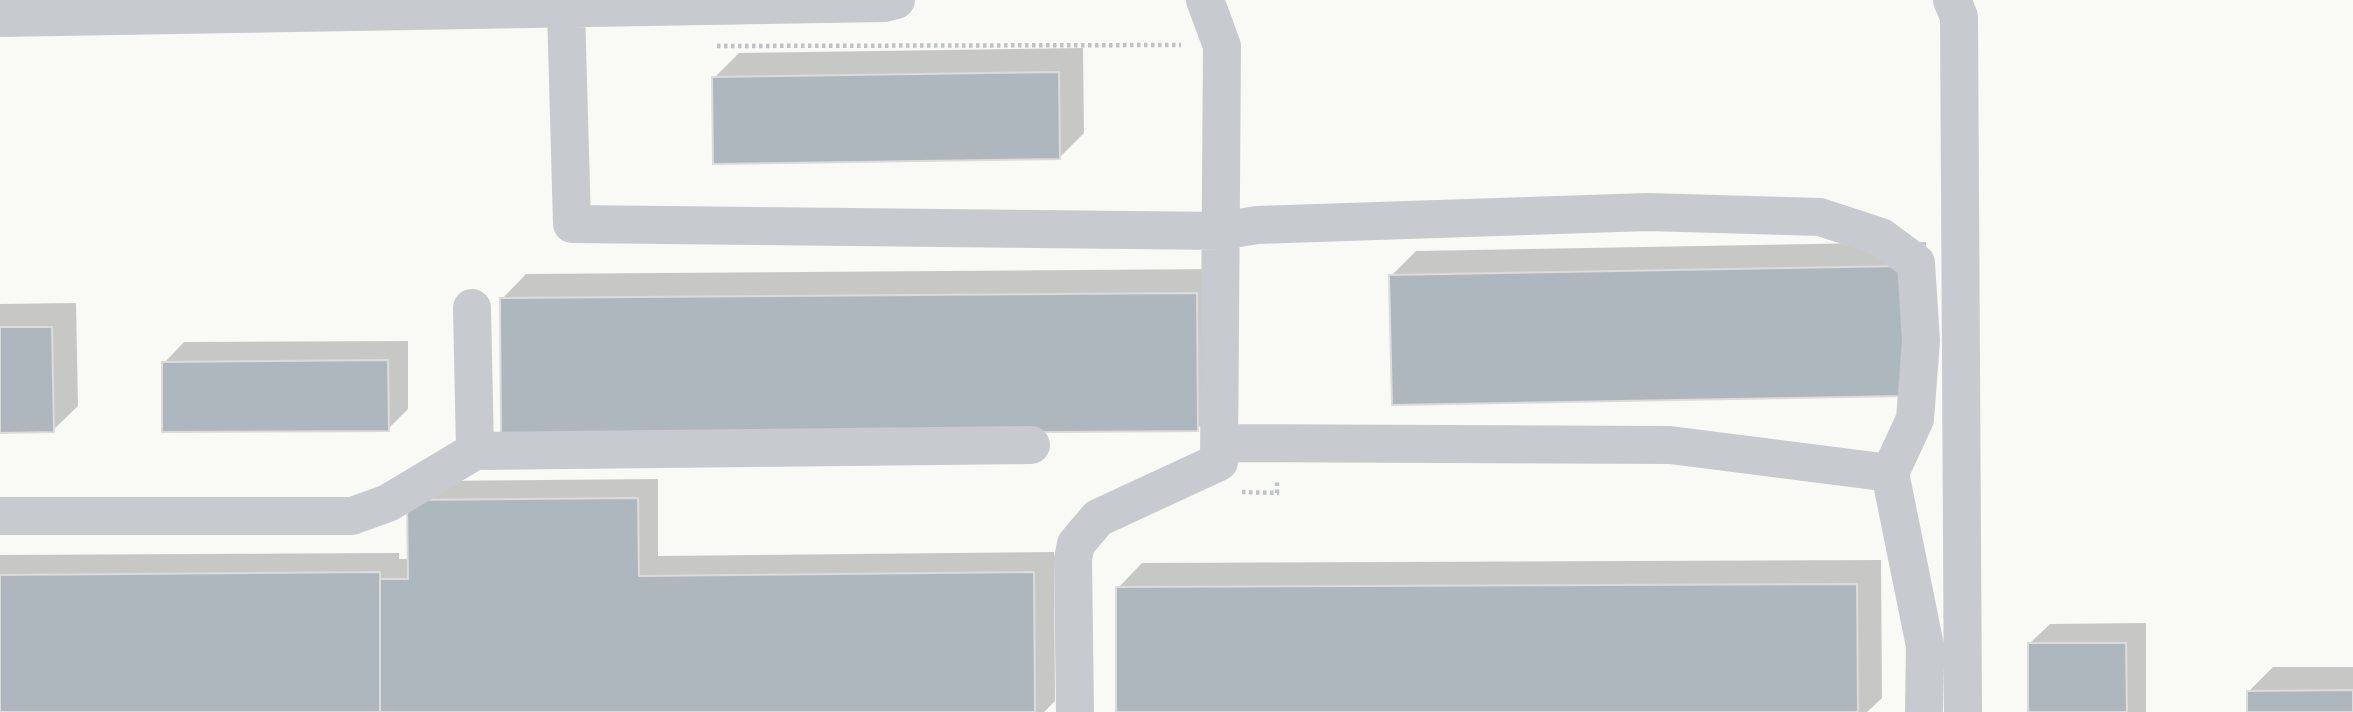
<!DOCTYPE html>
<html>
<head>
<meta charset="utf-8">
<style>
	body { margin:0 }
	canvas { display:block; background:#f9f9f6 }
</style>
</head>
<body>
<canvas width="2353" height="712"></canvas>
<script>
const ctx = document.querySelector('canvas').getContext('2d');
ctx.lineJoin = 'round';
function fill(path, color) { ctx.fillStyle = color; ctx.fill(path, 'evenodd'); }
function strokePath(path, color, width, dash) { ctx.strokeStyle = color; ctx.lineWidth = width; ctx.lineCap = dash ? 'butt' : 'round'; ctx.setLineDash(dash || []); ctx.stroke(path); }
fill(new Path2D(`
	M1083 48 1084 133 1059 158 714 78 739 53Z
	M1926 242 1928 369 1391 276 1416 251Z
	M1221 269 1222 404 1197 429 502 299 526 274Z
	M76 303 78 406 53 430 0 431V304Z
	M408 341V409L388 429 164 363 184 342Z
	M658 479V556L1054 552 1055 701 1044 712H0V555L399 553V559H409L429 481Z
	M1881 560 1882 698 1867 712H1118V588L1142 563Z
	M2146 623V712H2030L2029 644 2050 624Z
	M2273 667H2353V712H2249V691Z`), '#0003');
const building = new Path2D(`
	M1059 72 1060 159 713 164 712 77Z
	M1902 266 1904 396 1392 405 1389 275Z
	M1197 293 1198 431 501 436 500 298Z
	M0 327H52L54 432 0 433Z
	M388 360 389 431 162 432V362Z
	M638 498 639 576 1034 572 1035 712H380V579H408L407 500Z
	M380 572V712H0V575Z
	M1857 584 1858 712H1116V587Z
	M2028 643H2126L2127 712H2028Z
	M2353 690V712H2247V691Z`);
fill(building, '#afb7be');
strokePath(building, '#dbdbd9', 2);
strokePath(new Path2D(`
	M717 46 1181 45
	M1242 492 1277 493V479`), '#c0c3c5', 4.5, [3.5, 3.5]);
strokePath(new Path2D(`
	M1952 0 1959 17 1963 712
	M566 9 572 224 1221 231 1257 225 1648 212 1820 217 1881 237 1916 263 1921 341 1915 419 1890 473 1670 445 1220 443
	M0 18 884 3 896 0
	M472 308 475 451
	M1890 473 1925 646 1924 712
	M0 516H352L388 503 475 451 1031 445
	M1075 712 1073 559 1076 544 1098 518 1219 462 1222 46 1205 0`), '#c7cbcf', 38);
</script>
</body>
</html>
